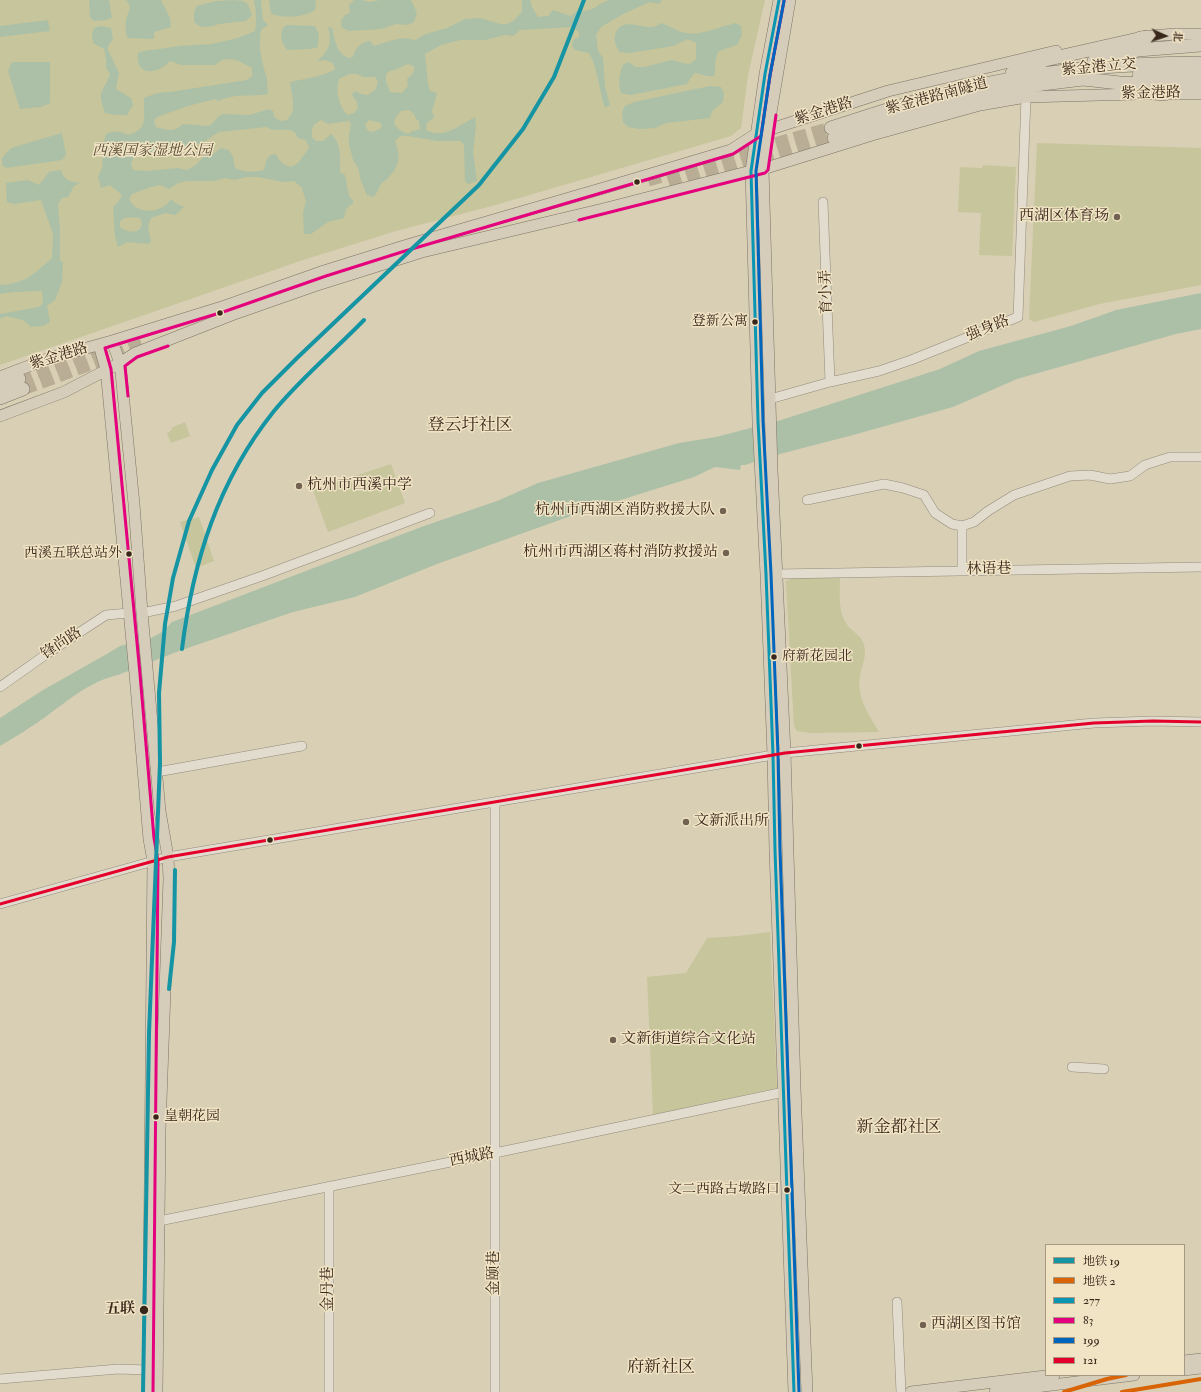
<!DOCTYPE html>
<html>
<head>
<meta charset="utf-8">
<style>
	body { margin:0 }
	#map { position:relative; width:1201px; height:1392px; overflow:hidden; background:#d9cfb4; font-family:"IM FELL Double Pica","Noto Serif SC",serif }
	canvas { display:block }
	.legend { position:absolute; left:1045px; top:1244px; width:140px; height:132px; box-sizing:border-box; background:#f0e4c4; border:1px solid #a79881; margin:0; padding:5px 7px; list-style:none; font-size:12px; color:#3a271c }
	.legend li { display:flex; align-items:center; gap:8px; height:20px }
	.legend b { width:20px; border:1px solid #a79881 }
	.north { position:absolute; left:1145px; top:16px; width:40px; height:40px; -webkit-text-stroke:3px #f0e4c4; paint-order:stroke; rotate:93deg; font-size:11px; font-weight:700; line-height:16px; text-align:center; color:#3a271c }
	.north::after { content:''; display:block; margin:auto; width:14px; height:18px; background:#3a271c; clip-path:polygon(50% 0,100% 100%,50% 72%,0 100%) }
</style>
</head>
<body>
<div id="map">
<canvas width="1201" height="1392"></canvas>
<ul class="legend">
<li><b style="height:5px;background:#1594a4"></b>地铁 19</li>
<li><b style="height:5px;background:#d86406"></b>地铁 2</li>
<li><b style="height:5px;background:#0996b3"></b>277</li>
<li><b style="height:5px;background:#e5007d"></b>83</li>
<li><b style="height:5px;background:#0065bd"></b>199</li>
<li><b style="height:5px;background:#e4002b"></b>121</li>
</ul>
<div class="north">北</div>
</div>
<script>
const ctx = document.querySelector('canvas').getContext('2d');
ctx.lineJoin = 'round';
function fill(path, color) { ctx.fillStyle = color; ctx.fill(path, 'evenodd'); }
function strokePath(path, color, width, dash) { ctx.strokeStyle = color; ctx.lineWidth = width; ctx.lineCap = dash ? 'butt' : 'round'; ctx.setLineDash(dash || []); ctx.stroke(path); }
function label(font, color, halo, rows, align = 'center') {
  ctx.font = font + ' "IM FELL Double Pica","Noto Serif SC",serif'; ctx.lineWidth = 3; ctx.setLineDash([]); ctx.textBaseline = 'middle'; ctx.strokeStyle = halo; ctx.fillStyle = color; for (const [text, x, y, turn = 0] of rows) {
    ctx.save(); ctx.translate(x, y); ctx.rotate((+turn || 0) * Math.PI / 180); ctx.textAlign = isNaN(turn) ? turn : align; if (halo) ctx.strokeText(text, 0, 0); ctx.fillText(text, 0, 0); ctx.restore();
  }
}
fill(new Path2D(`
	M0 0H765L748 75 742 121 741 128 731 136 492 206 396 231 303 260 0 365Z
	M1037 143 1201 148V285L1099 304 1034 322 1029 319Z
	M983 165 1016 167 1012 256 979 255 981 213 958 212 960 167 982 168Z
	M185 422 190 436 171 443 167 433 172 430 171 428Z
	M391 464 405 503 328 532 313 490Z
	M199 517 214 561 196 568 180 522Z
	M840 577C840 593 837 613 849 627 855 634 861 635 864 645 867 656 862 665 860 675 856 697 869 715 879 732L810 733 797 731 794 726 786 581 792 578Z
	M770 932 777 1088 653 1115 647 977 686 973 707 938 738 936Z`), '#c6c59b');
fill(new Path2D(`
	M89 0H109L112 18 106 20 94 21 90 17Z
	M126 0H161L170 18 171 27 154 32V39L127 38C126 32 125 27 126 21 127 12 134 8 126 0Z
	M234 0C248 1 248 3 252 15L246 21 219 24 213 26 201 27 194 22V12L197 6 216 1Z
	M254 0H261L263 20 268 25 261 30 260 40V50L264 69 267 78 268 94C252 97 233 93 219 101L215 99 188 106 157 117 154 121 156 127C167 130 174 133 183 124L208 126 213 123 218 117 222 114 250 115 269 109 273 111 275 118 281 121 287 120 293 112V101L290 82C300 80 329 75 335 69L333 63 325 60 317 61C330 50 332 43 328 27L332 28C335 40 336 52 348 58L353 57C356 47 360 43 370 41L374 46 393 40 405 38 415 40 426 34 447 28 465 19 480 18 500 24H507L513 21 522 12V0H530L532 7 538 17 548 16 553 10 571 16 578 10C594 14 596 3 610 0H662L659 4 650 2 625 13 601 27 596 35 598 51 603 58 605 86 610 105 605 108C599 91 598 68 589 53L575 50 572 46 573 40 579 37V32L573 27 520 30 513 36 505 35 485 40H460L441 45 425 54 428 83 430 91 437 93 432 111 434 117 427 123 426 130C443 140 460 125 475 117L476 127 473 152 477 181 468 184 465 181 464 145 460 141H437L408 136H400L395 141C401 156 400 166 388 178 386 180 383 182 381 184 378 189 378 193 373 197L367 195 361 181 358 168 353 160 349 144V135L351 124 349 121 328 124 321 120C313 124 311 128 312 137L316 141H323L331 134C342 143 340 159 340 172L345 175 349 196 354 202 346 209 344 218 328 222 311 234H304L303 212 306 202 302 188 294 181 284 182 258 177H246L235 180 225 178 214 181H188L178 183 169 189 160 185 151 187 132 194 129 199C135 212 153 214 164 206 167 205 169 201 171 199L175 203 184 207 175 215 165 213 151 218 148 226 151 242 148 244 127 242 118 247 115 236 113 207 119 201 122 195 110 185 101 188 98 177 102 168 104 142 106 134C115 130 120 131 128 135 150 129 143 115 144 98 153 94 160 92 170 92L247 80 252 76V68L239 61 230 59 222 60 215 65H181L170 61C159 74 135 78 138 53L144 51 180 46 211 44 238 38 255 31C257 20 256 11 254 0ZM408 64 415 67 413 73 407 79 408 86 402 93 390 92 386 81V74L390 71 395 70ZM349 74H357L363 77H375L378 82 376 89 368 95 361 94 355 91 352 95 357 102 358 108 354 113 347 115C339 106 335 90 339 79ZM409 110 414 114 416 119 419 121 420 129 410 132 409 134C404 133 403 132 400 130 391 123 394 119 401 111ZM369 120 378 122 382 124 381 128 373 132 368 131 365 125ZM266 127C269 128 272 130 275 130 286 130 294 127 298 138L306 140 309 148 298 163 291 167C283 165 280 162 276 154L270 155 266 161 264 170C254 172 245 173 235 168L233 157 229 150 221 148 213 154H206L196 165 187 170 178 168 146 171 133 170 131 164 134 156 141 154 163 150 184 149 205 141 219 132ZM135 217 140 218 142 224 139 230C132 233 127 232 120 227V221L125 218Z
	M269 0H316L315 10C303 18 285 18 271 14Z
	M354 0H361L370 2 380 0H410L412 2 417 13 414 22 408 25 396 24 381 29 349 31 342 28 341 21 345 15 350 13 349 5Z
	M48 20 50 31 0 37V26Z
	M661 23C670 26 678 32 687 33 700 36 722 26 736 23L741 26 742 35 737 45 719 51C713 61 717 66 714 76 704 77 703 74 694 73L687 84 631 95 621 93C618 84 619 74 623 65L629 62 635 67H644L672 60 682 63 690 64 696 59V43L688 39 673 46 630 53 620 52C616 47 614 42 615 35 620 16 640 28 652 27 655 27 659 24 661 23Z
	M286 25 315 26 319 35 318 47 311 49 287 50C281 42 278 32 286 25Z
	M101 26 111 28 113 39 107 48 119 73 116 89 131 98 133 105 127 115H116L105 113C103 107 100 99 101 93 104 86 108 81 110 74L106 68V58L104 49 93 43 92 33 94 28Z
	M12 62H50V103L41 107 20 109 8 71Z
	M710 86 721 87 724 93 723 102 712 111 710 118 666 123 655 128 640 129 628 127 623 122 622 112 625 106 634 102Z
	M62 133 66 155 62 160 6 168 2 165V158L11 148Z
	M61 170C63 180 71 182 80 183L74 186 68 197 62 198 58 204 60 230V261L63 262 62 282 55 300 47 306 50 322 43 326 31 327 23 320 6 316 0 319V314L39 307 43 303 42 291 13 292 0 294V285C25 284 34 274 52 258L53 234 41 200 14 204 7 202 6 183 28 180 39 185 49 172Z
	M1201 293V329L1176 334 1017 379 953 407 853 435 780 454 745 465H741L740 470 715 467 694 477 582 512 437 564 355 597 293 612 179 651 118 675C90 681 66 702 44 718 30 728 15 737 0 746V718L43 690 105 655 120 646 151 638 162 632 172 622 424 526 497 501 538 483 679 443 716 437 778 421 940 369 979 351 1071 326 1116 310Z`), '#acc0a7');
strokePath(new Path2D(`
	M648 180 831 128
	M670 187 834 138
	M19 379 100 349
	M23 389 147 343`), '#b9ad96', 13, [13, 6]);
const minor = new Path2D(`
	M823 202 830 382
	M770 399 830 382 879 371 911 360 1018 317 1026 97
	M807 500 884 484 903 488 924 495 935 513 952 524 962 526 974 522 988 511 1014 495 1070 476 1090 475 1110 479 1130 476 1145 465 1170 457H1201
	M962 526V570
	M777 574 1201 567
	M142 613 176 606 262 576 430 513
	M0 687 48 653 106 615 129 613
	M157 772 302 746
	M495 803V1392
	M0 904 168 857 785 753 1094 723 1153 721 1201 722
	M1072 1067 1104 1069
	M329 1186V1392
	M159 1221 495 1153 784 1092
	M897 1302 901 1392
	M0 1379 118 1369 148 1370`);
const major = new Path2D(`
	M779 0 765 74 751 171 758 421 766 574 773 755 775 850 794 1392
	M790 0 768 130 763 169 772 470 785 753 795 1088 807 1392
	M1140 37 1175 34H1201
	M1158 94H1201
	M112 341 120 363 134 504 142 613 160 811 168 857 169 879 160 1129 157 1392
	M99 345 106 369 135 674 149 839 153 861 148 1392
	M0 377 47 359 112 341 225 306 324 271 404 246 607 187 731 150 756 134 768 130 888 91 1056 51
	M0 416 64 392 120 363 135 353 237 313 314 286 422 252 603 209 751 171 763 169 872 135 980 105 1026 97 1136 94
	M1184 1361 1201 1359
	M1184 1370 1201 1368
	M911 1392 1054 1375
	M995 1392 1134 1375`);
const highway = new Path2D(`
	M1094 61 1138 50 1201 45
	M1012 73 1045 60 1147 37
	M1139 75 1201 73
	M1128 91 1165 94
	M831 128C873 114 915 100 958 90 1037 71 1120 63 1201 63
	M834 138 935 106 972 97 1042 84 1083 79 1120 83 1201 84
	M0 386 19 379
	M0 398 23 389`);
strokePath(minor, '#938a7a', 10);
strokePath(major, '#7c7466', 12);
strokePath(highway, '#7c7466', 14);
strokePath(minor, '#e1dcce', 9);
strokePath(major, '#d5ccb9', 11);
strokePath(highway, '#d5ccb9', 13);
strokePath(new Path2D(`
	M779 0 765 74 751 171 758 421 766 574 773 755 775 850 794 1392`), '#0996b3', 3);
strokePath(new Path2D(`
	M579 220 765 173 768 170 776 115
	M128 396 125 366 137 357 168 346
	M153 1392 158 861 154 838 140 674 111 369 105 348 226 311 326 276 405 251 733 154 761 136 770 75 784 1`), '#e5007d', 3);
strokePath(new Path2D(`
	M784 1 770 75 756 171 763 421 771 574 778 755 780 850 799 1392`), '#0065bd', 3);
strokePath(new Path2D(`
	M0 904 168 857 785 753 1094 723 1153 721 1201 722`), '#e4002b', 3);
strokePath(new Path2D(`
	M182 649C193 561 218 481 274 411 301 378 334 351 364 320
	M169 989 174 942 175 870
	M143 1392 149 1033 160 763 159 693 165 624 173 578 189 521 212 470 237 425 262 393 297 358 479 185 523 129 554 77 584 0`), '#1594a4', 4);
strokePath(new Path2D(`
	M1064 1392 1107 1379 1126 1375
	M1122 1392 1201 1379`), '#d86406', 4);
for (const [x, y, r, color] of [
	[637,182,3.5,"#3a271c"],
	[1117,217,4,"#726251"],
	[220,313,3.5,"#3a271c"],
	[755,322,3.5,"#3a271c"],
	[299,486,4,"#726251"],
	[723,511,4,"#726251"],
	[726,553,4,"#726251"],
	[129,554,3.5,"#3a271c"],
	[774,657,3.5,"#3a271c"],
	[859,746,3.5,"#3a271c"],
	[686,822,4,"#726251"],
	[270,840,3.5,"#3a271c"],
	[613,1040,4,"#726251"],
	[156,1117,3.5,"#3a271c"],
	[787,1190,3.5,"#3a271c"],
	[144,1310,5,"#3a271c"],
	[923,1325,4,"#726251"]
]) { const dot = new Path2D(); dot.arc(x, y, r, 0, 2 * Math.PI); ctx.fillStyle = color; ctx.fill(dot); strokePath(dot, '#f0e4c4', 1.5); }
label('14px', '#3a271c', '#f0e4c4', [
	["登新公寓",748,322],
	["西溪五联总站外",122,554],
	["府新花园北",782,657,"left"],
	["皇朝花园",164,1117,"left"],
	["文二西路古墩路口",780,1190]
], 'right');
label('15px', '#3a271c', '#f0e4c4', [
	["紫金港立交",1099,68,-5],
	["紫金港路",1151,94,-1],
	["紫金港路南隧道",937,97,-15],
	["紫金港路",824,112,-18],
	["育小弄",827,292,-92],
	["强身路",988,329,-22],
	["紫金港路",59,357,-17],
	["林语巷",989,570,-1],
	["锋尚路",62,644,-34],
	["西城路",472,1158,-11],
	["金颐巷",495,1273,-90],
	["金丹巷",329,1289,-90]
]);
label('italic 15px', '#594c36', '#f0e4c4', [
	["西溪国家湿地公园",152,152]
]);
label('15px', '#3a271c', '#f0e4c4', [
	["西湖区体育场",1109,217,"right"],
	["杭州市西溪中学",307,486],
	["杭州市西湖区消防救援大队",715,511,"right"],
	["杭州市西湖区蒋村消防救援站",718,553,"right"],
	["文新派出所",694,822],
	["文新街道综合文化站",621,1040],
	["西湖区图书馆",931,1325]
], 'left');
label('bold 15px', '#3a271c', '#f0e4c4', [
	["五联",135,1310]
], 'right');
label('17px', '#3a271c', '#f0e4c4', [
	["登云圩社区",470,426],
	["新金都社区",899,1128],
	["府新社区",661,1368]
]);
</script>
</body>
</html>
